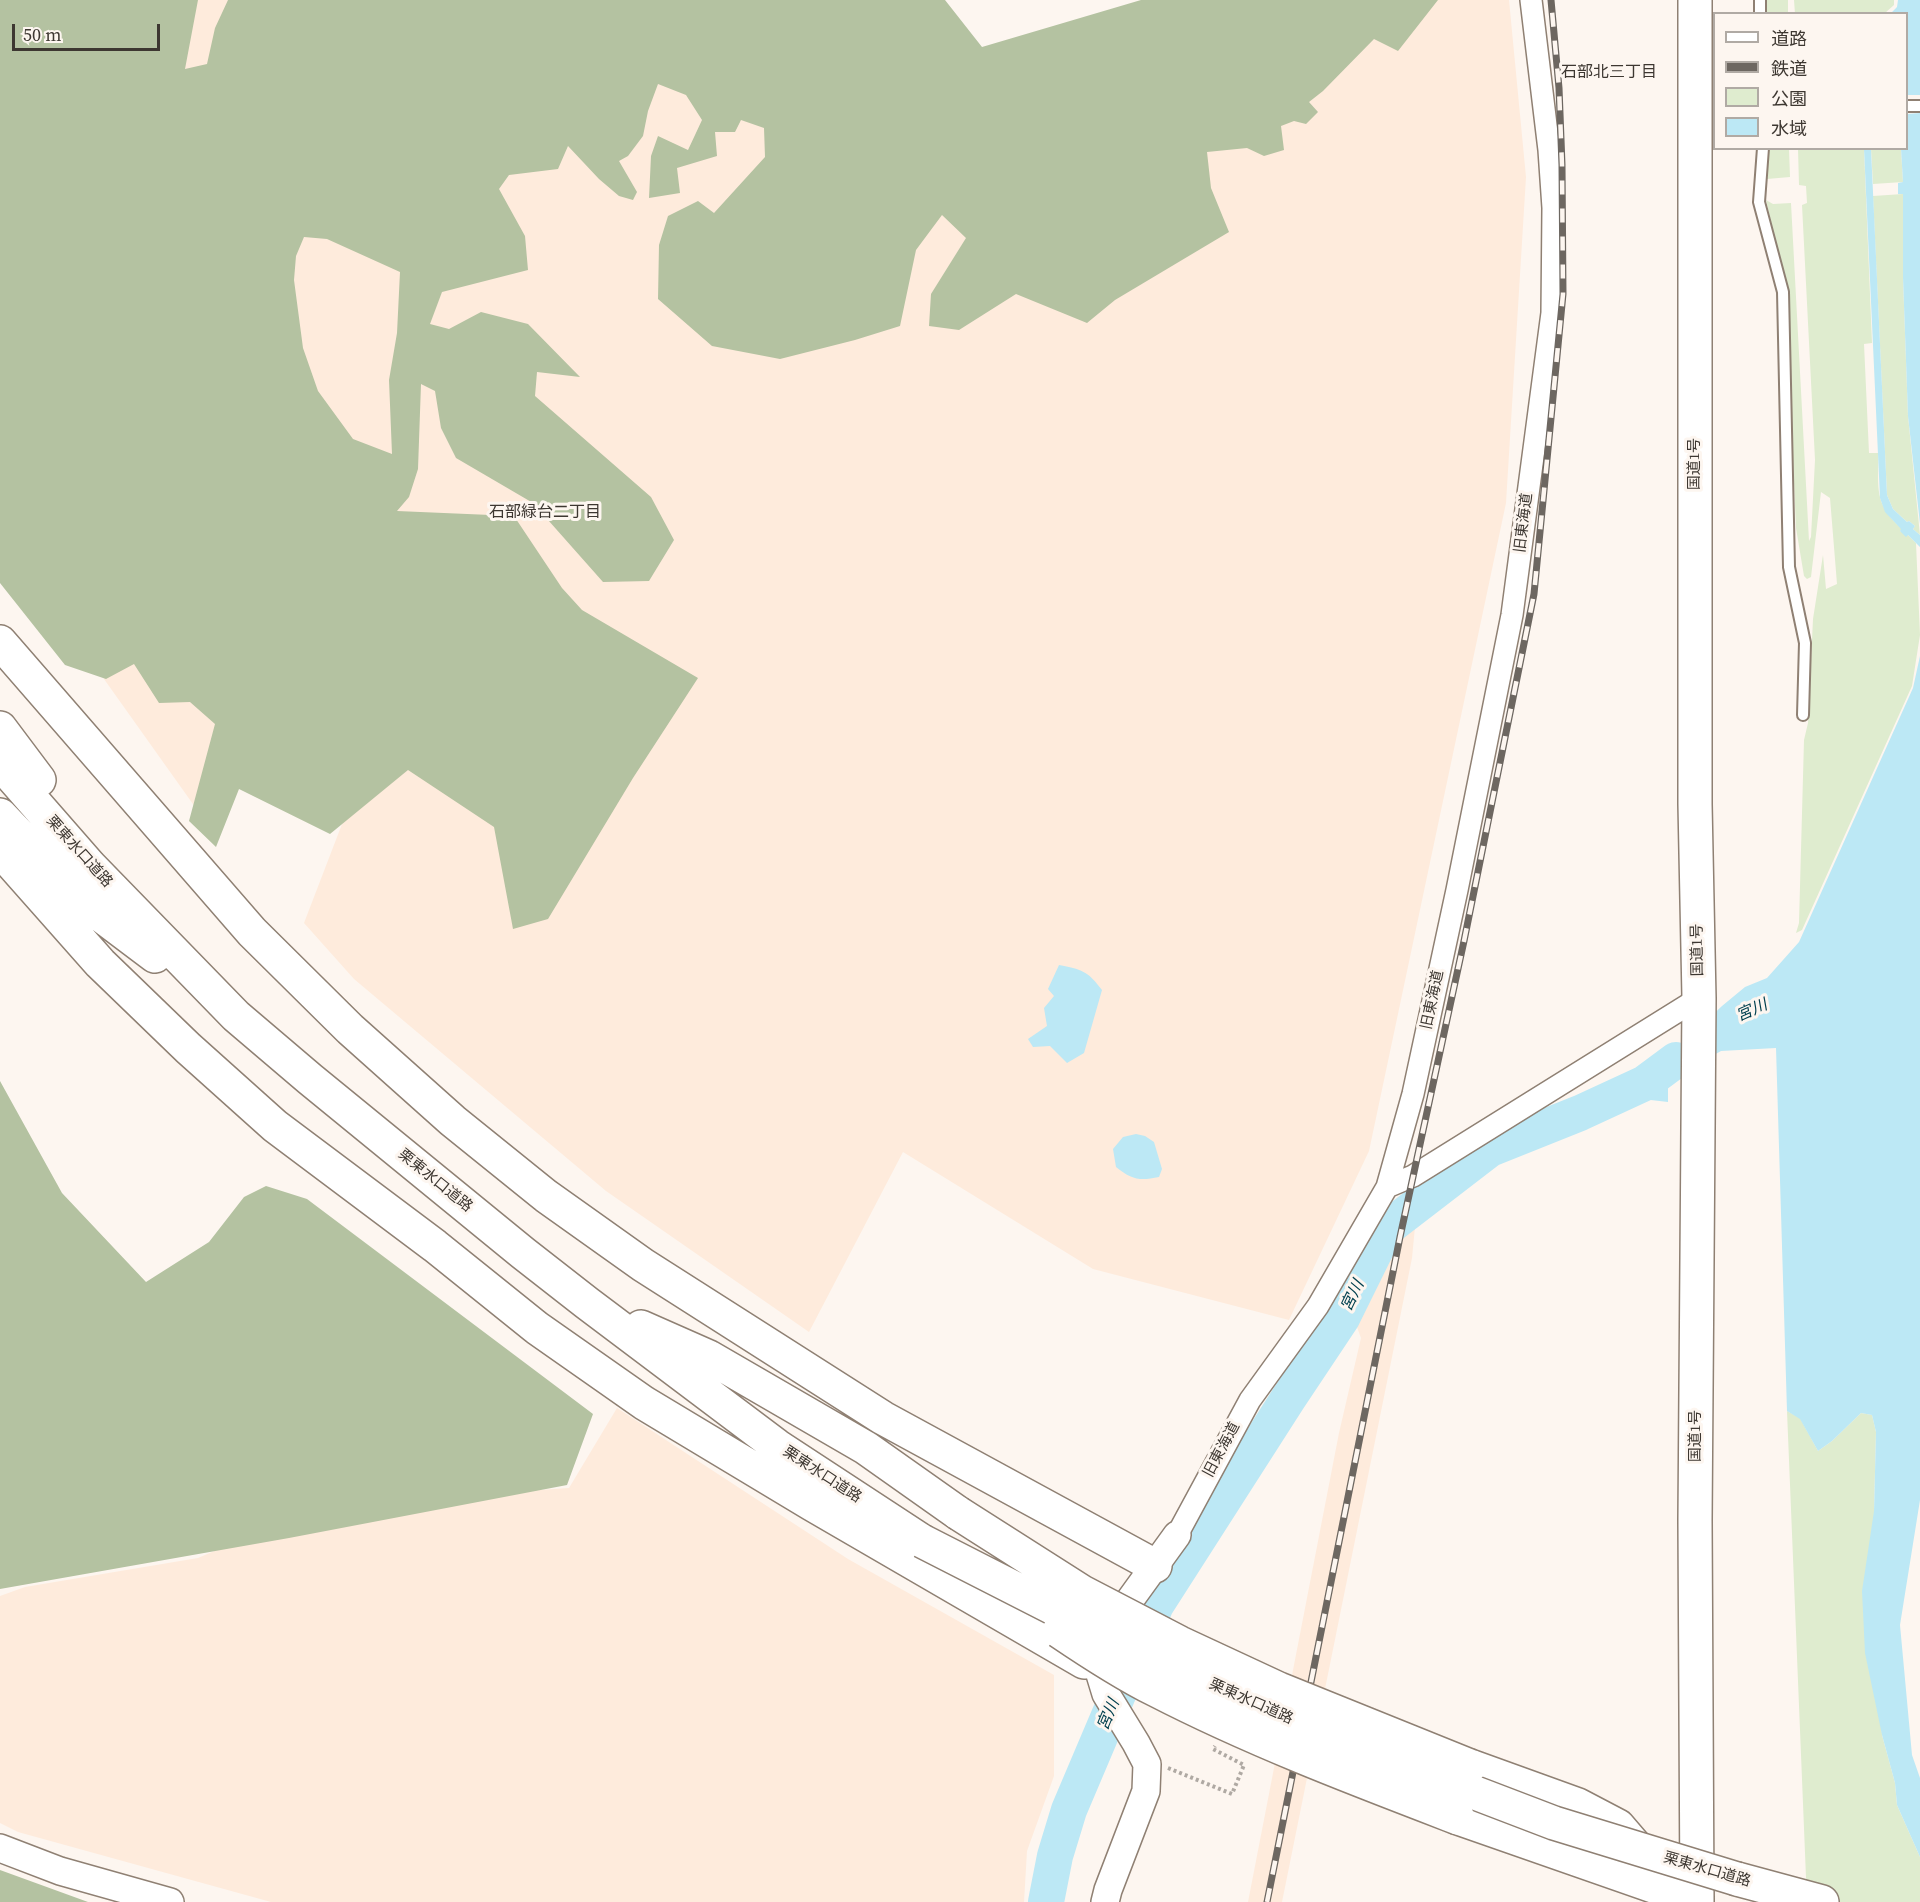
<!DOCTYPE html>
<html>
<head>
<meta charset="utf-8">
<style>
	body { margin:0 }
	#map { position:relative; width:1920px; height:1902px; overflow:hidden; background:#fdf6f0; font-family:"Source Serif 4","Noto Sans JP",serif }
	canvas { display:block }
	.legend { position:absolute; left:1713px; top:12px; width:195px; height:138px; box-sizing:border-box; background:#fdf6f0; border:2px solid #b0aaa4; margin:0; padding:8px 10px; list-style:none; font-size:18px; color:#3d3731 }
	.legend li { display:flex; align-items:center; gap:12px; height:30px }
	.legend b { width:30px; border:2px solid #b0aaa4 }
	.scale { position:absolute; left:12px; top:24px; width:148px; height:27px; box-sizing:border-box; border:3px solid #3d3731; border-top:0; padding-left:8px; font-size:18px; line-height:21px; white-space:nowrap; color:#3d3731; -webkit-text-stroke:4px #fdf6f0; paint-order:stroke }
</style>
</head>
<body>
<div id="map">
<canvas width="1920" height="1902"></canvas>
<ul class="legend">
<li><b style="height:8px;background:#fff"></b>道路</li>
<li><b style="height:8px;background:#6d6761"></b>鉄道</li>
<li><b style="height:16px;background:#dfeccf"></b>公園</li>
<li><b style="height:16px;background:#bce8f5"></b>水域</li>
</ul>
<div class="scale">50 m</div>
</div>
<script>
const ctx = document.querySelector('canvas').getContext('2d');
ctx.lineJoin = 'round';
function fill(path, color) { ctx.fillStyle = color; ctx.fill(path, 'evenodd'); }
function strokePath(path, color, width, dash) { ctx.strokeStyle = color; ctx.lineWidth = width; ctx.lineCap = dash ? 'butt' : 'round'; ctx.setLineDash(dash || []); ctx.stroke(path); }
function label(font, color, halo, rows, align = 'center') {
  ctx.font = font + ' "Source Serif 4","Noto Sans JP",serif'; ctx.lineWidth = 6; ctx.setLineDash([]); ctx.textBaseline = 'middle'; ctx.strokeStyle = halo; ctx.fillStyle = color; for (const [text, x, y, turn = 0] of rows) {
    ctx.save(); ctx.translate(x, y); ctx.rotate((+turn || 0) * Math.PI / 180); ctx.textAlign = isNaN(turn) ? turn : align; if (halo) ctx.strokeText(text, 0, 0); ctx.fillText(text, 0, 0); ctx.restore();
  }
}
fill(new Path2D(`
	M143 0H526L1069 173 1332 0H1509L1526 177 1506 503 1369 1151 1289 1320 1093 1269 903 1152 809 1332 606 1191 354 979 304 923 357 785 242 751 205 821 62 620Z
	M1415 1227 1412 1258 1282 1902H1248L1339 1433 1361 1338 1354 1319 1389 1238Z
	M617 1408 848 1559 1054 1675V1776L1027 1851 1024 1902H271L18 1832 0 1823V1596L25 1587 198 1558 324 1504 569 1488Z`), '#feebdc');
fill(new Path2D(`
	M1766 0H1788V13H1766Z
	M1794 0H1894V5L1885 13 1795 14Z
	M1769 149H1789L1790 177 1767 179Z
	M1798 149H1864L1872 343 1864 344 1869 453H1878C1879 489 1873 503 1902 529L1900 531 1908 535 1916 543 1920 635 1912 686 1802 930 1796 933 1799 923 1804 740 1808 723 1813 619 1823 555 1826 589 1837 584 1830 498 1821 492 1811 577 1807 579 1804 576 1796 528 1785 282 1766 200 1773 204 1791 203 1809 541 1811 537 1815 460 1802 205 1807 203 1806 186 1799 185Z
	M1871 149H1901L1903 182 1873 184Z
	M1903 194V278L1908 416 1920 535 1913 529 1915 526 1909 521 1907 522 1893 509 1887 495 1873 196Z
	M1787 1411 1800 1418 1818 1451 1832 1441 1861 1413 1872 1415 1876 1432 1874 1511 1882 1735 1895 1783 1897 1805 1920 1857V1902H1807Z`), '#dfeccf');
fill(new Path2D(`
	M0 0H198L185 69 207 64 215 28 228 0H945L982 47 1141 0H1438L1398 51 1374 39 1323 91 1309 102 1318 112 1306 124 1294 121 1281 126 1284 150 1264 156 1247 148 1207 152 1211 188 1229 232 1115 300 1087 323 1016 294 959 330 929 326 931 294 966 238 942 215 916 250 900 326 855 340 780 359 712 346 658 299 659 245 668 216 698 201 714 213 765 157 764 128 741 120 735 132H715L717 156 677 168 680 193 649 198 651 156 658 136 688 150 702 120 686 95 658 84 648 111 643 136 628 156 619 161 637 192 633 200 619 196 599 179 568 146 558 169 509 175 499 189 525 236 528 270 442 292 430 324 449 329 481 312 528 324 580 377 537 372 535 396 651 497 674 540 649 581 603 582 533 503 456 458 441 428 435 391 421 384 418 469 409 497 397 511 514 516 562 588 582 610 698 678 633 778 548 919 513 929 494 827 408 770 330 834 239 789 216 847 189 821 215 724 190 702 159 703 134 664 106 679 65 665 0 583ZM304 237 327 239 400 272 397 333 389 380 392 454 353 439 318 391 303 348 294 280 296 256Z
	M0 1081 62 1193 146 1282 209 1242 244 1197 266 1186 307 1199 593 1414 567 1485 289 1538 0 1589Z
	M0 1870 88 1902H0Z`), '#b4c2a1');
fill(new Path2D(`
	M1898 0H1920V95H1907L1906 14 1891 13 1897 7Z
	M1920 113V524L1908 416 1903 278V194H1898V183L1903 182 1901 149 1906 148 1907 114Z
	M1864 149H1871L1887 495 1893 509 1907 522 1909 521 1915 526 1913 529 1920 535V547L1908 535 1906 537 1900 531 1901 529 1885 512 1880 498Z
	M1920 656V1500L1900 1625 1912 1755 1920 1778V1857L1897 1805 1895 1783 1882 1735 1865 1653 1862 1591 1874 1511 1876 1432 1872 1415 1861 1413 1832 1441 1818 1451 1800 1419 1787 1411 1776 1048 1721 1051 1668 1081V1102L1642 1099 1634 1080 1680 1046 1722 1006 1745 987 1767 978 1799 942 1913 688Z
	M1059 965C1081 969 1088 971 1102 990L1084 1053 1067 1063 1050 1046 1033 1047 1028 1039 1047 1026 1044 1008 1054 996 1048 989Z
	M1136 1134 1145 1136 1154 1142 1162 1169 1159 1177C1140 1181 1132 1180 1116 1167L1113 1149 1123 1137Z`), '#bce8f5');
strokePath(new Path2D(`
	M1046 1902 1055 1856 1069 1810 1156 1605 1288 1399 1342 1318 1386 1229 1490 1149 1580 1113 1645 1083 1676 1060`), '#bce8f5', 36);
const service = new Path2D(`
	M1760 0V14
	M1906 106H1920
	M1763 148 1759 202 1783 292 1789 567 1805 643 1803 715`);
const minor = new Path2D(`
	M1387 1187 1413 1176 1699 998
	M1177 1535 1250 1400 1318 1306 1387 1187 1413 1094 1457 890 1512 615 1552 313 1553 208 1549 150 1531 0`);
const tertiary = new Path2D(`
	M0 1848 60 1871 170 1902
	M1105 1902 1108 1890 1146 1791 1147 1764 1136 1743 1106 1694 1099 1671 1101 1640 1177 1535`);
const trunk = new Path2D(`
	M1695 0V804L1699 998 1695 1520 1697 1901
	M0 642 252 932 350 1029 453 1121 546 1196 643 1265 883 1418 1155 1566
	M0 728 39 780
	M0 763 90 866 236 1016 310 1079 523 1253 587 1303 777 1446 922 1541
	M0 815 82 901 155 956
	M0 850 100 963 188 1048 275 1126 435 1246 537 1328 644 1403 812 1504 1084 1662
	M641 1327 709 1357 866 1448 958 1513
	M1470 1766 1578 1805 1618 1826 1654 1868 1697 1901
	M1458 1818 1676 1894
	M1737 1879 1822 1902`);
strokePath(service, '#8f8073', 14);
strokePath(minor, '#8f8073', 24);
strokePath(tertiary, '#8f8073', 30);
strokePath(trunk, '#8f8073', 36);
strokePath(new Path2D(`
	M1168 1768 1232 1794 1244 1765 1213 1749 1215 1746`), '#afa9a3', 4, [3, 3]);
strokePath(service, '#fff', 10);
strokePath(minor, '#fff', 21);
strokePath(tertiary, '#fff', 27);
strokePath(trunk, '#fff', 33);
const rail = new Path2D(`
	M1267 1902 1400 1237 1464 941 1534 594 1563 294 1562 165 1559 88 1551 0`);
strokePath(rail, '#6d6761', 7);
strokePath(rail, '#fdf6f0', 4.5, [14]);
const trunkBridge = new Path2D(`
	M958 1513 1082 1592 1180 1643 1279 1689 1470 1766
	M922 1541 1116 1640 1224 1691 1342 1742 1554 1823 1737 1879
	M1059 1631C1090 1652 1122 1673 1156 1690 1253 1740 1356 1779 1458 1818`);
strokePath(trunkBridge, '#8f8073', 36, []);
strokePath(trunkBridge, '#fff', 33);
label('15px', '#3d3731', '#fdf6f0', [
	["国道1号",1695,464,-90],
	["旧東海道",1524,523,-83],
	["栗東水口道路",79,852,48],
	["国道1号",1698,950,-91],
	["旧東海道",1433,1000,-78],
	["栗東水口道路",435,1181,39],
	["国道1号",1696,1436,-90],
	["旧東海道",1222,1450,-62],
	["栗東水口道路",822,1475,33],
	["栗東水口道路",1251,1702,24],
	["栗東水口道路",1707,1870,16]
]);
label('16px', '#3d3731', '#fdf6f0', [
	["石部北三丁目",1609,73],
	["石部緑台二丁目",545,513]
]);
label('italic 16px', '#00404f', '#fdf6f0', [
	["宮川",1752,1011,-24],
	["宮川",1353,1296,-64],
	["宮川",1109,1715,-67]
]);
</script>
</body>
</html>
